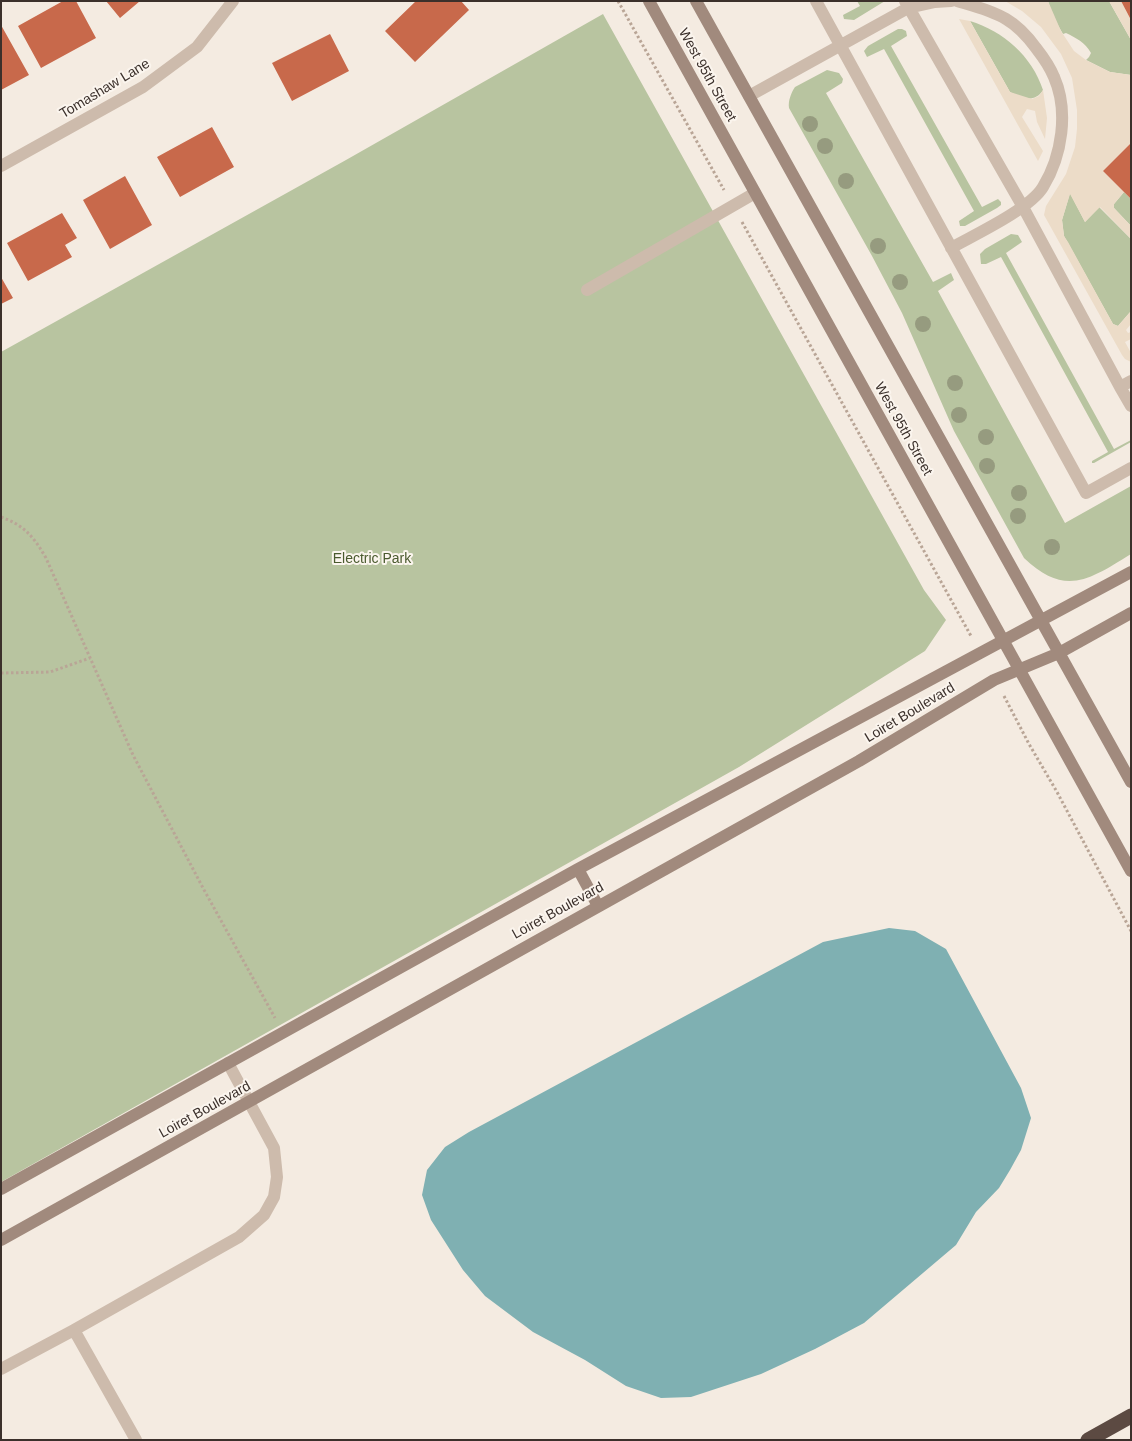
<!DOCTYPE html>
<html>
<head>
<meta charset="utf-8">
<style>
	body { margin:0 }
	#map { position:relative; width:1132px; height:1441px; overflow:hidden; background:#f4ebe1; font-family:Arial,sans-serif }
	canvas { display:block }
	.frame { position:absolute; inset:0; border:2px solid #3b302b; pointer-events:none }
</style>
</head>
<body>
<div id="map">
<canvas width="1132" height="1441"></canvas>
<div class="frame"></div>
</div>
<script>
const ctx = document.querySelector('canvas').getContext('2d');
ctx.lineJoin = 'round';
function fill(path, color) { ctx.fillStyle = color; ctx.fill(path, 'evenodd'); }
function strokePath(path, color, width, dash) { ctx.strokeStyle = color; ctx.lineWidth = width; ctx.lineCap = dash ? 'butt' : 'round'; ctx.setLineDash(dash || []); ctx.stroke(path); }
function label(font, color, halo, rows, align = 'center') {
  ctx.font = font + ' Arial,sans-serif'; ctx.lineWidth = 4; ctx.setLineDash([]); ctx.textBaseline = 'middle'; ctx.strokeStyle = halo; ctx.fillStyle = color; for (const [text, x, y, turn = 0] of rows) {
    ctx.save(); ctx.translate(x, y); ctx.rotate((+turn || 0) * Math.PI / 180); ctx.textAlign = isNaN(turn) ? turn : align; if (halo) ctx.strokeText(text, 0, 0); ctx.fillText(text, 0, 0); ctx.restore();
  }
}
fill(new Path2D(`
	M857 1H885L854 20 844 19 843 15 860 6Z
	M1048 1H1109L1131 40V75L1110 72 1086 60 1089 57 1091 53C1085 42 1076 38 1066 33L1063 34 1052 15Z
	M603 14 924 590 946 620 925 651 739 767 1 1182V352L346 160Z
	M970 21C1003 31 1032 56 1043 90 1035 103 1022 99 1010 92Z
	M898 29H902L906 31 907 36 891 46 982 207 998 199 1001 202V205L997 208 965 226H960L959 221 974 211 884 49 867 57 864 51 868 46Z
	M827 70 839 73 843 79 842 83 826 93 933 282 951 273 954 280 938 291 1065 523 1131 486V554C1089 580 1065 597 1024 558L954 431 902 313 872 256 789 108C788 101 791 93 795 87Z
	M1124 192 1131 199V226L1114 208V204Z
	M1070 193 1085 222 1099 207 1131 239V311L1118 326 1113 324 1064 236 1062 220Z
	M1011 234 1018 235 1022 242 1006 253 1114 449 1131 440V442L1094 463H1092V461L1108 452 1001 257 986 264H981L980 254 985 249Z`), '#b8c4a0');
fill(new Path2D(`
	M1005 1H1048L1061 31 1074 51 1086 60 1110 72 1131 75V143L1103 171 1124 192 1114 204V208L1131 226V239L1100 207 1085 222 1070 194 1062 220 1064 236 1068 242 1113 324 1118 326 1131 311V324L1126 330 1128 333 1131 332V339L1125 342 1131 353V362L1125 359 1122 355 1044 215 1046 206 1066 174 1075 147 1077 129V110L1072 78 1061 54 1041 27 1022 11Z
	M1109 1H1121L1131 20V40Z
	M959 19 970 21 1010 92 1032 99 1039 96 1043 90 1047 118 1045 139 1037 122 1035 111 1027 109 1022 117 1043 151 1038 161Z`), '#ecdcc8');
fill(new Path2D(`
	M889 928 915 931 946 949 1021 1088 1031 1118 1021 1150 1010 1170 999 1188 976 1212 956 1245 864 1323 815 1349 761 1374 691 1397 661 1398 626 1386 585 1360 533 1332 485 1296 463 1270 431 1220 422 1195 427 1170 445 1147 469 1132 823 942Z`), '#7fb0b2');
fill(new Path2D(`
	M63 1H76L96 38 41 68 18 26Z
	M106 1H140L120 18Z
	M416 1H461L469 10 415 62 385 31Z
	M1121 1H1131V20Z
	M1 25 29 75 1 90Z
	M330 34 349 71 292 101 272 63Z
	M212 127 234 167 180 197 157 157Z
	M1131 143V199L1103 171Z
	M125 176 152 225 110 249 83 200Z
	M62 213 77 238 65 245 72 257 28 281 7 243Z
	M1 277 13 298 1 304Z`), '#c8694b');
strokePath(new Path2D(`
	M618 1 724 190
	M742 222 971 636
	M1 517C24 525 34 537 46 558L133 755 203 888 275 1018
	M1 673 50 672 90 658
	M1004 696 1029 744 1057 792 1131 931`), '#b9a596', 3, [2.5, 2.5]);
strokePath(new Path2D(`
	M816 1 1086 493 1131 468
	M905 1 1023 207 1120 387 1131 381
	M749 96 908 8 935 2 951 1
	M951 248C974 235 1030 209 1043 187 1062 156 1069 111 1054 77 1050 67 1043 57 1036 48 1028 37 1018 26 1006 19 991 10 974 6 957 1
	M587 290 755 193
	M1120 387 1131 406
	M74 1330 239 1237 264 1215 274 1197 277 1177 274 1148 228 1063
	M1 1369 74 1330 136 1440`), '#cdbbac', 12);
strokePath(new Path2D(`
	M1 166 143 87 197 47 233 1`), '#cdbbac', 12);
strokePath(new Path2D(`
	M649 1 1131 871
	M696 1 1131 782
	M578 869 598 906
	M1 1189 578 869 1131 572
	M1 1240 859 761 994 680 1059 653 1131 613`), '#a18a7d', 12);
strokePath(new Path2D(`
	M1088 1440 1131 1416`), '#5c4a42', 15);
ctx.fillStyle = '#969b7f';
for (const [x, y] of [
	[810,124],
	[825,146],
	[846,181],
	[878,246],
	[900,282],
	[923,324],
	[955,383],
	[959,415],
	[986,437],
	[987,466],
	[1019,493],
	[1018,516],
	[1052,547]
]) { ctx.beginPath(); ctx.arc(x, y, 8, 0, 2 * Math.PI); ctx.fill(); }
label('14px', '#3b302b', '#fbf5ee', [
	["West 95th Street",707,75,61],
	["Tomashaw Lane",105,89,-31],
	["West 95th Street",903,429,61],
	["Loiret Boulevard",910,713,-31],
	["Loiret Boulevard",558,911,-29],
	["Loiret Boulevard",205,1110,-29]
]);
label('14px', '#4a5a2e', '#fbf5ee', [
	["Electric Park",372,559]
]);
</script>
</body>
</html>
